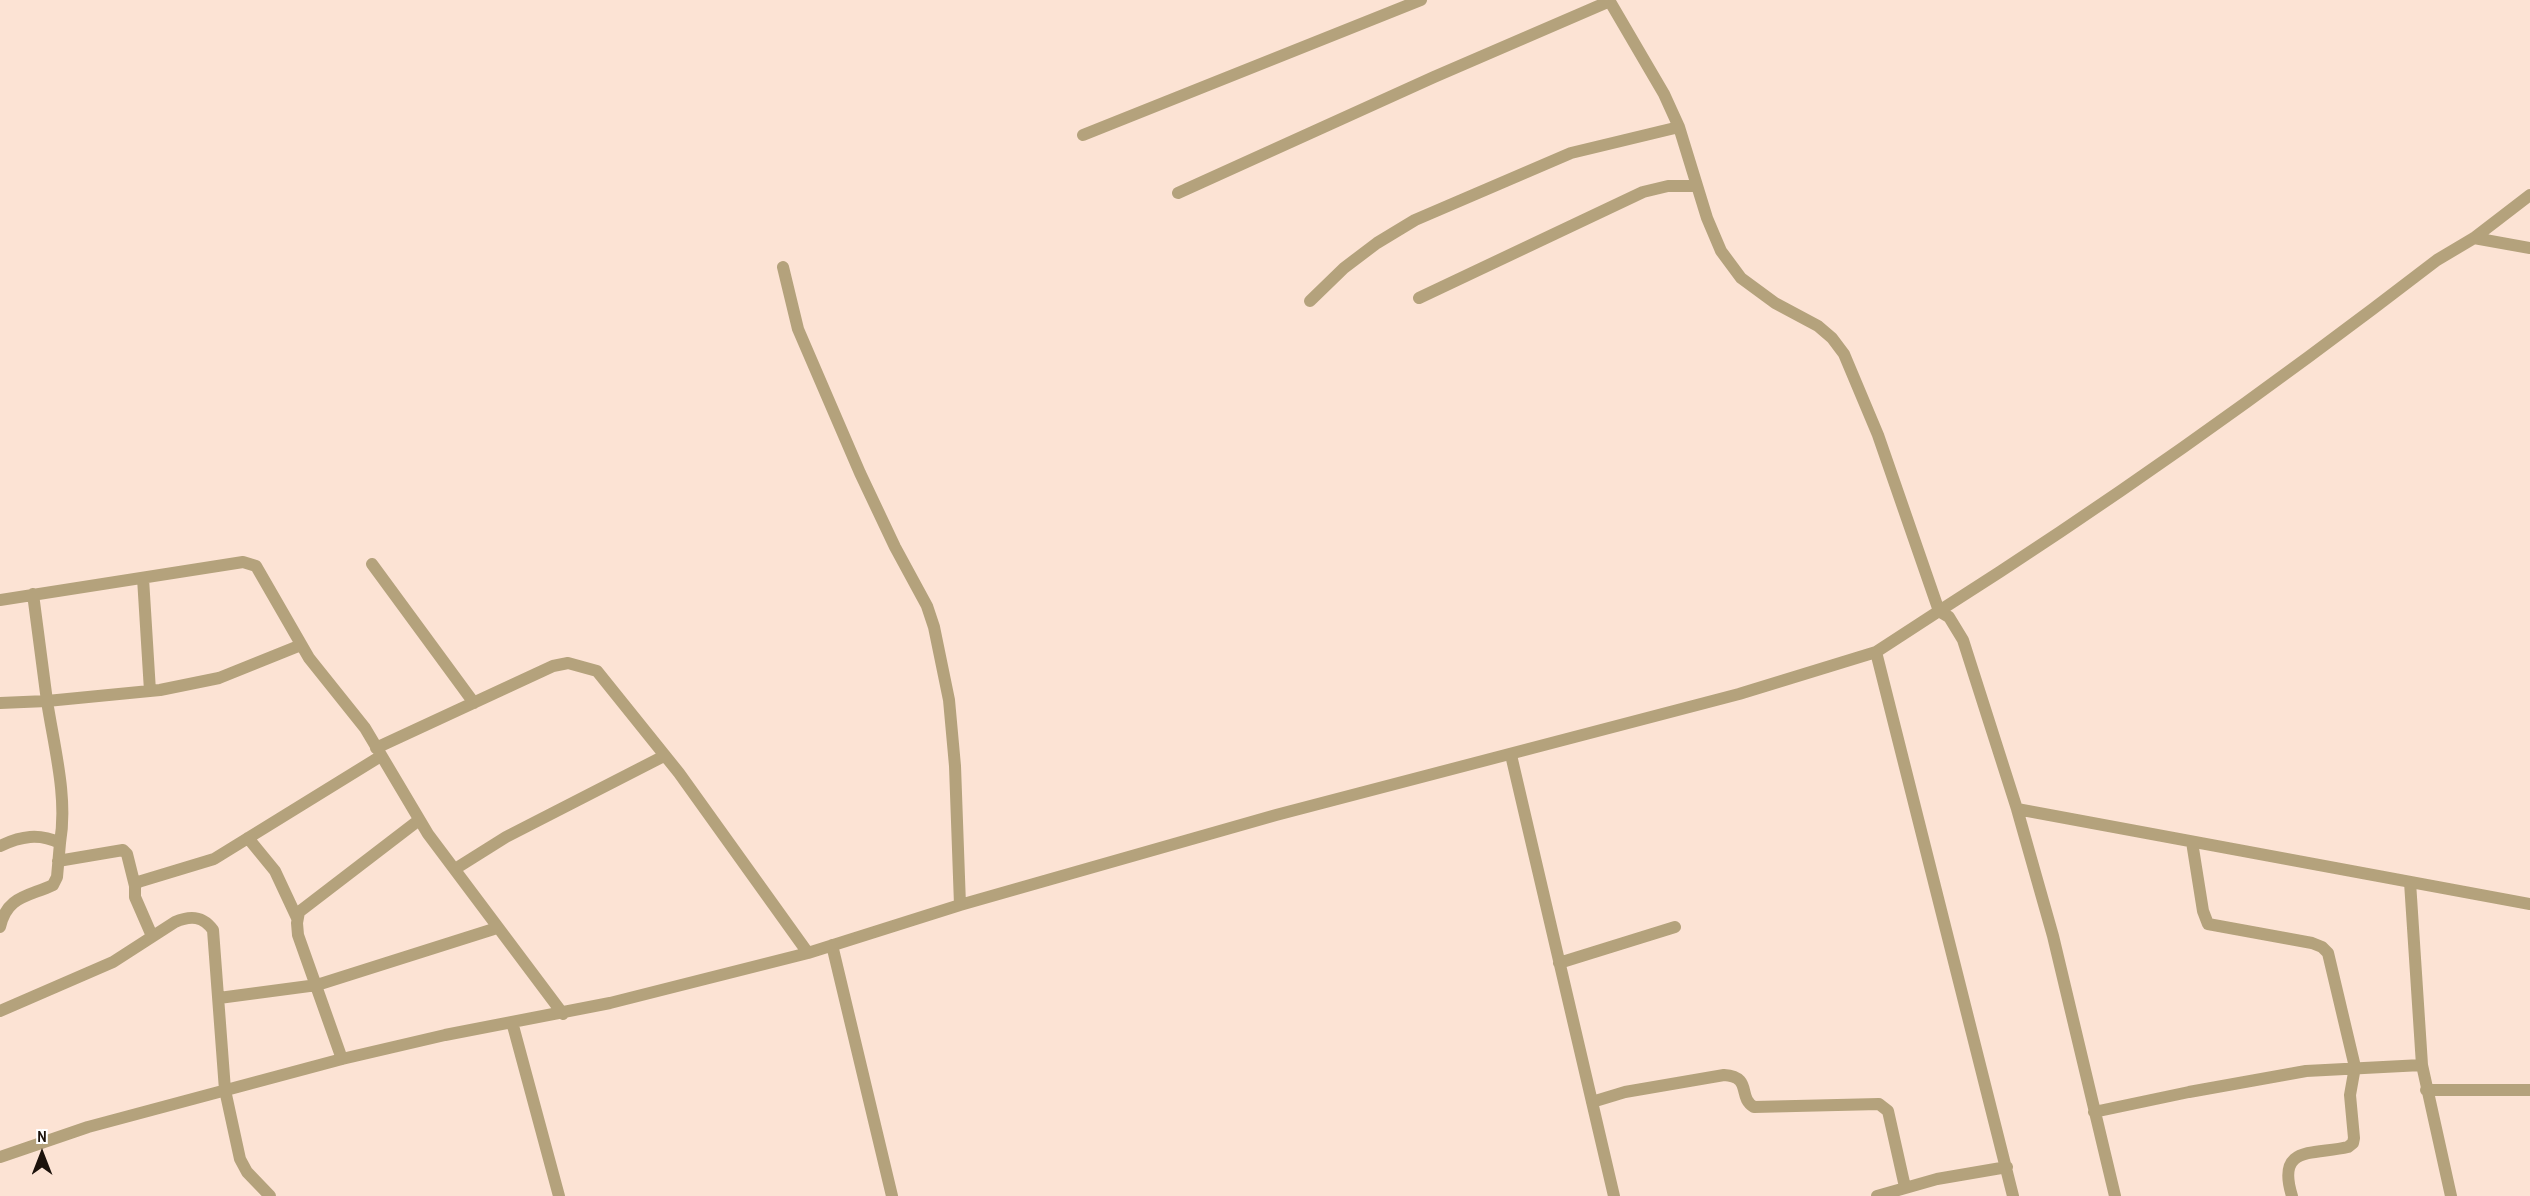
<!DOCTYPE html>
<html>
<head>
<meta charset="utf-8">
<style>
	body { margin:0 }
	#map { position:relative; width:2530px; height:1196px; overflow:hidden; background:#fce3d4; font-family:"Archivo Narrow",sans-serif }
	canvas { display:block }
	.north { position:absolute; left:12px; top:1124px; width:60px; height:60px; -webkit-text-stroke:4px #fff; paint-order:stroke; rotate:0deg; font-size:16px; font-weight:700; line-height:24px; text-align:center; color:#1c120b }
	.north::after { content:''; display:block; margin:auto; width:21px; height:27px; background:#1c120b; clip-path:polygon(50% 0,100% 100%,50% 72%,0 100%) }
</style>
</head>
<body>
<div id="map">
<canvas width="2530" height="1196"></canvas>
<div class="north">N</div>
</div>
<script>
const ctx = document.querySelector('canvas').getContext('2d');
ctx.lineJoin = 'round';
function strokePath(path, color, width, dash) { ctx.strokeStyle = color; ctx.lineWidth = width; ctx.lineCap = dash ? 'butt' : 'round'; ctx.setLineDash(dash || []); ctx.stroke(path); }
strokePath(new Path2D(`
	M1609 0 1664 94 1679 127 1707 218 1721 251 1741 278 1775 303 1818 326 1832 338 1844 354 1878 435 1939 611 1876 652 2013 1196
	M1083 135 1421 0
	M1178 193 1434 77 1610 1
	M2474 238 2530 248
	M783 267 798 329 860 473 895 547 927 606 934 627 949 700 955 766 960 905
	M1419 298 1643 192 1668 186H1697
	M1310 301 1344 268 1377 243 1415 220 1571 153 1679 127
	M372 564 474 703
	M143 578 150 691
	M33 594 47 701 160 690 219 678 301 645
	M0 600 243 562 256 566 309 658 365 728 428 834 563 1014
	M0 703 47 701C54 747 68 797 60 843
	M376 748 553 666 568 663 597 671 679 773 808 953
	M1511 755 1614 1196
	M2017 809 2530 904
	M248 838 275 871 297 918
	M2192 842 2203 911 2208 924 2312 943 2322 947 2328 953 2355 1067 2350 1095 2354 1138 2353 1143 2348 1147C2313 1155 2276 1145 2292 1196
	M0 846C21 836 39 833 60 843L57 877 53 885C27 897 7 896 0 927
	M58 861 123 850 127 854 135 886
	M455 869 506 837 664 756
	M2410 882 2422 1065 2451 1196
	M152 936 135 897V886L138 882 214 859 381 756
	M832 945 892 1196
	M1559 963 1675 927
	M219 998 317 985 497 928
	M0 1011 113 962 175 922C191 915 203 916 213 930L225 1090 240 1159 247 1172 270 1196
	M512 1022 559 1196
	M342 1059 298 935 297 923 299 912 419 820
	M2426 1090H2530
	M1592 1102 1625 1092 1724 1075C1753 1077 1737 1097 1754 1107L1879 1104 1888 1111 1905 1187
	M2094 1112 2189 1092 2306 1071 2422 1065
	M0 1157 88 1127 342 1059 445 1035 610 1003 808 953 960 905 1276 815 1739 694 1876 652
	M1877 1196 1937 1179 2007 1167
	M2115 1196 2053 936 2017 809 1963 640 1949 617 1939 611C2111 502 2276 384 2437 260L2474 238 2530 195`), '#b4a27c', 12);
</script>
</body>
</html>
